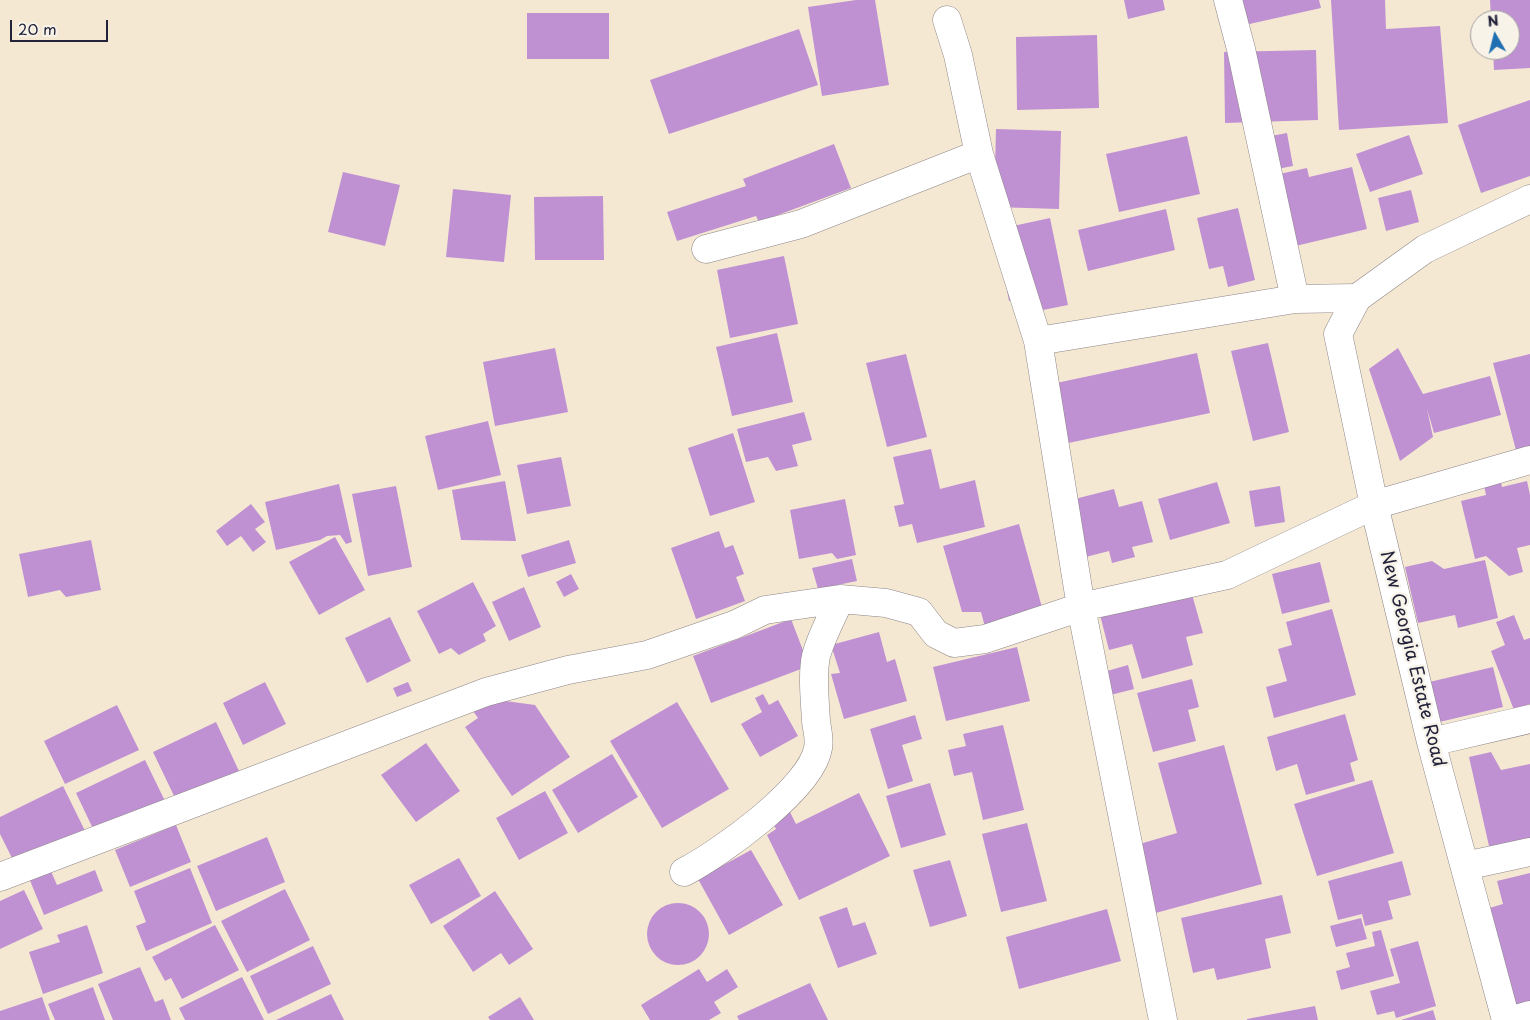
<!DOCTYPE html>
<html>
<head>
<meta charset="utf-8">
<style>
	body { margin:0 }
	#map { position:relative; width:1530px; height:1020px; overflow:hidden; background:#f5e8d3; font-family:"Playpen Sans",sans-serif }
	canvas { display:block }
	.north { position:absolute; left:1470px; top:10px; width:50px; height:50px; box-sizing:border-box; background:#f7f3e8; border:1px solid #a29fa3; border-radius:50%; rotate:352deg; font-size:14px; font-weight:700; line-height:20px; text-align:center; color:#22223b }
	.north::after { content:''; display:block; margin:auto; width:18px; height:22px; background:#1f6fb2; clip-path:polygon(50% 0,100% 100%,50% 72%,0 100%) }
	.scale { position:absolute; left:10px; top:20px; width:98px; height:22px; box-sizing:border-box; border:2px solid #22223b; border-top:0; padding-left:6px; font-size:15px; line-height:18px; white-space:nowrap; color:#22223b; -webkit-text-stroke:4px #f7f3e8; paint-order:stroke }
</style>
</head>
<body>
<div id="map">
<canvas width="1530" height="1020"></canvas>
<div class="north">N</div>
<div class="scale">20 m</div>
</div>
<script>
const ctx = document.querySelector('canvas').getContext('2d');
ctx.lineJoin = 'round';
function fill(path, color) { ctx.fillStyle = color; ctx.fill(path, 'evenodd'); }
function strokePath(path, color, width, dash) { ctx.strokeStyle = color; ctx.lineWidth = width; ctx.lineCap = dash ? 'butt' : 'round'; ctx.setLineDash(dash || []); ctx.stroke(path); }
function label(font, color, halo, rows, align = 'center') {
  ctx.font = font + ' "Playpen Sans",sans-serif'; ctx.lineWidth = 4.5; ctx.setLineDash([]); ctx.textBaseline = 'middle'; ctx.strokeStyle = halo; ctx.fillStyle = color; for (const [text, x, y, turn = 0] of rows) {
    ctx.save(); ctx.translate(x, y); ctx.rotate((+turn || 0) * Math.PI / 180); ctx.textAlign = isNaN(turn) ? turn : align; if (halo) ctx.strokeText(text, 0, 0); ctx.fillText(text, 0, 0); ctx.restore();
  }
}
fill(new Path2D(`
	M856 0H875L889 85 822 96 808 7Z
	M1124 0H1163L1165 10 1128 19Z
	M1240 0H1319L1321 8 1245 25Z
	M1331 0H1385L1386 29 1440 26 1448 123 1339 130Z
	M1490 0H1530V68L1494 70 1493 50H1510V20H1491Z
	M527 13H609V59H527Z
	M799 29 818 85 669 134 650 80Z
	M1097 35 1099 108 1017 110 1016 37Z
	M1316 50 1318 120 1225 123 1224 52Z
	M1530 100V176L1481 193 1458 125Z
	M996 129 1061 131 1059 209 994 207Z
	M1287 133 1293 166 1256 173 1250 140Z
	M1409 135 1423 174 1370 192 1356 154Z
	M1187 136 1200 194 1119 212 1106 154Z
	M834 144 851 188 759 222 756 216 677 241 667 212 746 186 743 179Z
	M1352 167 1367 229 1287 248 1270 176 1307 168 1309 177Z
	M343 172 400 185 385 246 328 232Z
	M453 189 511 195 504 262 446 257Z
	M1411 190 1419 222 1386 231 1378 198Z
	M603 196 604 260H535L534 197Z
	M1238 208 1255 280 1228 287 1223 266 1209 269 1197 218Z
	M1166 209 1175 250 1088 271 1078 230Z
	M1050 218 1068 305 1023 314 1020 298 1009 301 1003 270 1004 228Z
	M784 256 798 324 730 338 717 270Z
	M777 333 793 402 732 416 716 347Z
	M1268 343 1289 432 1253 441 1231 351Z
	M555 348 568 412 495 426 483 362Z
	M1398 348 1423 394 1490 376 1501 415 1434 433 1427 409 1433 437 1400 461 1369 369Z
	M1197 353 1210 413 1059 445 1047 385Z
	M906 354 927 437 887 447 866 363Z
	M1530 354V455L1518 458 1493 363Z
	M804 412 812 440 792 445 798 466 776 471 768 457 746 462 737 429Z
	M488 421 501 475 438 490 425 436Z
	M733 433 755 502 710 516 688 448Z
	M931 449 940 489 975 480 985 527 917 543 912 524 899 527 894 506 904 504 893 457Z
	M561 457 571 506 527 514 517 465Z
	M505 481 516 541 461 540 452 490Z
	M1527 481 1530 495V545L1517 548 1523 572 1509 576 1486 556 1475 559 1461 501 1486 495 1484 486 1501 482 1502 487Z
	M1217 482 1230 523 1170 540 1158 499Z
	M339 484 352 542 346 544 340 535 327 536 320 540 276 550 265 502Z
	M396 486 412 567 368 576 352 494Z
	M1280 486 1285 522 1255 527 1249 491Z
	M1114 489 1119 507 1142 501 1153 542 1132 547 1135 557 1112 563 1109 551 1078 559 1063 502Z
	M845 499 856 555 837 559 832 553 799 559 790 510Z
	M251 504 265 522 255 529 266 542 253 552 241 536 227 546 216 531Z
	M1019 524 1043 611 985 627 981 612H962L943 546Z
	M719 531 725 548 733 545 744 574 736 577 745 601 696 619 671 548Z
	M335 537 365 590 319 615 289 562Z
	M91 540 101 590 66 597 60 590 28 597 19 554Z
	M569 540 576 563 528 577 521 555Z
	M852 559 857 581 818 589 812 568Z
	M1485 560 1498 618 1458 628 1455 615 1418 623 1405 567 1432 561 1444 569Z
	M1320 562 1330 602 1282 614 1272 574Z
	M571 574 579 589 564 597 556 582Z
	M473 582 496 626 483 634 486 641 459 655 451 648 439 654 417 611Z
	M524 587 541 627 509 641 492 602Z
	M1191 591 1203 633 1186 637 1193 665 1142 679 1132 644 1109 650 1100 615Z
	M1332 609 1356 695 1274 718 1266 687 1287 681 1278 649 1292 645 1286 622Z
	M1514 615 1524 640 1530 638V704L1514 710 1491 651 1505 645 1496 622Z
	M390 617 411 661 367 683 345 638Z
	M791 619 809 666 711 703 693 656Z
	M879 632 887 662 895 659 907 701 844 719 831 674 840 673 831 645Z
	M1017 647 1030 701 946 721 933 667Z
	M1128 665 1134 689 1099 698 1093 675Z
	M1493 667 1503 707 1431 724 1421 684Z
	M1192 679 1199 707 1188 710 1196 741 1153 752 1137 693Z
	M265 682 286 724 243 745 223 703Z
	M408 682 412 691 397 697 393 688Z
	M763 694 769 705 778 700 798 736 760 757 741 724 762 712 755 698Z
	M490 699 535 705 570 757 512 796 465 727 478 718 473 711Z
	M677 702 729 789 662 828 610 741Z
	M117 705 139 750 65 784 44 741Z
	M1345 714 1358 760 1350 763 1355 781 1306 795 1297 764 1276 771 1267 737Z
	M915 715 922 739 902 745 913 781 888 789 870 729Z
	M216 722 239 771 176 800 153 752Z
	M1003 725 1024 810 983 820 972 772 954 776 948 750 966 746 963 734Z
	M426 743 460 791 416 822 381 775Z
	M1224 745 1262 884 1152 914 1133 846 1177 833 1158 763Z
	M1491 752 1501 770 1530 764V846L1491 855 1469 757Z
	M612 754 638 797 578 833 552 790Z
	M145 760 165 801 96 835 76 793Z
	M1372 780 1394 853 1317 876 1294 804Z
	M930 783 946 835 901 848 886 796Z
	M63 786 89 839 19 872 0 834V817Z
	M545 791 568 833 519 860 496 818Z
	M859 793 890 856 799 900 767 835 776 829 771 819 789 810 796 824Z
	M1027 823 1047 901 1001 912 982 834Z
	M176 825 191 862 130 887 115 850Z
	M267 837 285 882 216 911 197 866Z
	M751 850 783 905 729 935 698 879Z
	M459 858 481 896 431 924 409 885Z
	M950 860 967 916 930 927 913 870Z
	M1402 861 1411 895 1388 901 1393 919 1365 926 1362 914 1338 920 1328 881Z
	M190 868 212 923 146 951 136 926 146 922 134 891Z
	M50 869 57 885 95 870 103 891 44 915 29 878Z
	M1530 873V1007L1512 1011 1486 909 1503 904 1497 881Z
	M285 889 310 940 247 972 221 921Z
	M24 890 43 929 0 949V901Z
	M495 891 533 949 509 965 501 953 473 972 443 926Z
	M1282 895 1291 933 1265 939 1271 968 1217 980 1214 968 1193 973 1181 918Z
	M647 934a31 31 0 1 1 62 0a31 31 0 1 1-62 0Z
	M847 907 853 926 865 922 877 954 838 968 819 917Z
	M1107 909 1121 961 1019 989 1006 937Z
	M1361 918 1367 939 1336 947 1330 926Z
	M87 925 103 973 43 994 29 952 60 942 57 935Z
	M215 925 239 970 182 999 171 978 165 981 152 957Z
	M1381 930 1394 976 1341 990 1336 971 1350 967 1346 953 1375 946 1372 932Z
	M1418 941 1436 1006 1396 1018 1394 1011 1377 1015 1370 991 1400 983 1390 949Z
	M313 946 331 984 268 1014 250 976Z
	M140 967 155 1002 163 999 171 1020H113L98 984Z
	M699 969 707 982 727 969 738 987 714 1002 721 1013 709 1020H650L641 1005Z
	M242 977 264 1020H185L179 1008Z
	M810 983 828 1020H739L737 1016Z
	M93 987 105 1020H55L48 1004Z
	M331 994 344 1020H276Z
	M42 997 50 1020H0V1011Z
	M520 997 534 1020H490L488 1017Z
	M1315 1006 1318 1020H1247V1019Z
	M1433 1010 1436 1020H1401Z`), '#bf91d3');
const minor = new Path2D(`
	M1228 0 1241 49 1295 299
	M947 20 958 55 979 154 1038 341 1081 607 1163 1020
	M706 249 801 224 979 154
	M1038 341 1295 299 1357 298 1338 334 1374 505 1431 742 1506 1020
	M1431 742 1530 719
	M1465 866 1530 852
	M684 872C719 854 812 788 818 748 820 739 817 730 816 721 815 703 812 674 816 656 821 637 832 617 840 599
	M0 877 486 692 568 670 647 655 734 625 765 610 840 599 886 603 919 612 936 634 954 643 985 639 1081 607 1227 575 1374 505 1530 460
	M1513 1020 1530 1015`);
const tertiary = new Path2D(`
	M1357 298 1425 249 1530 199`);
strokePath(minor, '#8c8587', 29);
strokePath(tertiary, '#8c8587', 29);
strokePath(minor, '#fff', 28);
strokePath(tertiary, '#fff', 28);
label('18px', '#22223b', '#f7f3e8', [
	["New Georgia Estate Road",1412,659,76]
]);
</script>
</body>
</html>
